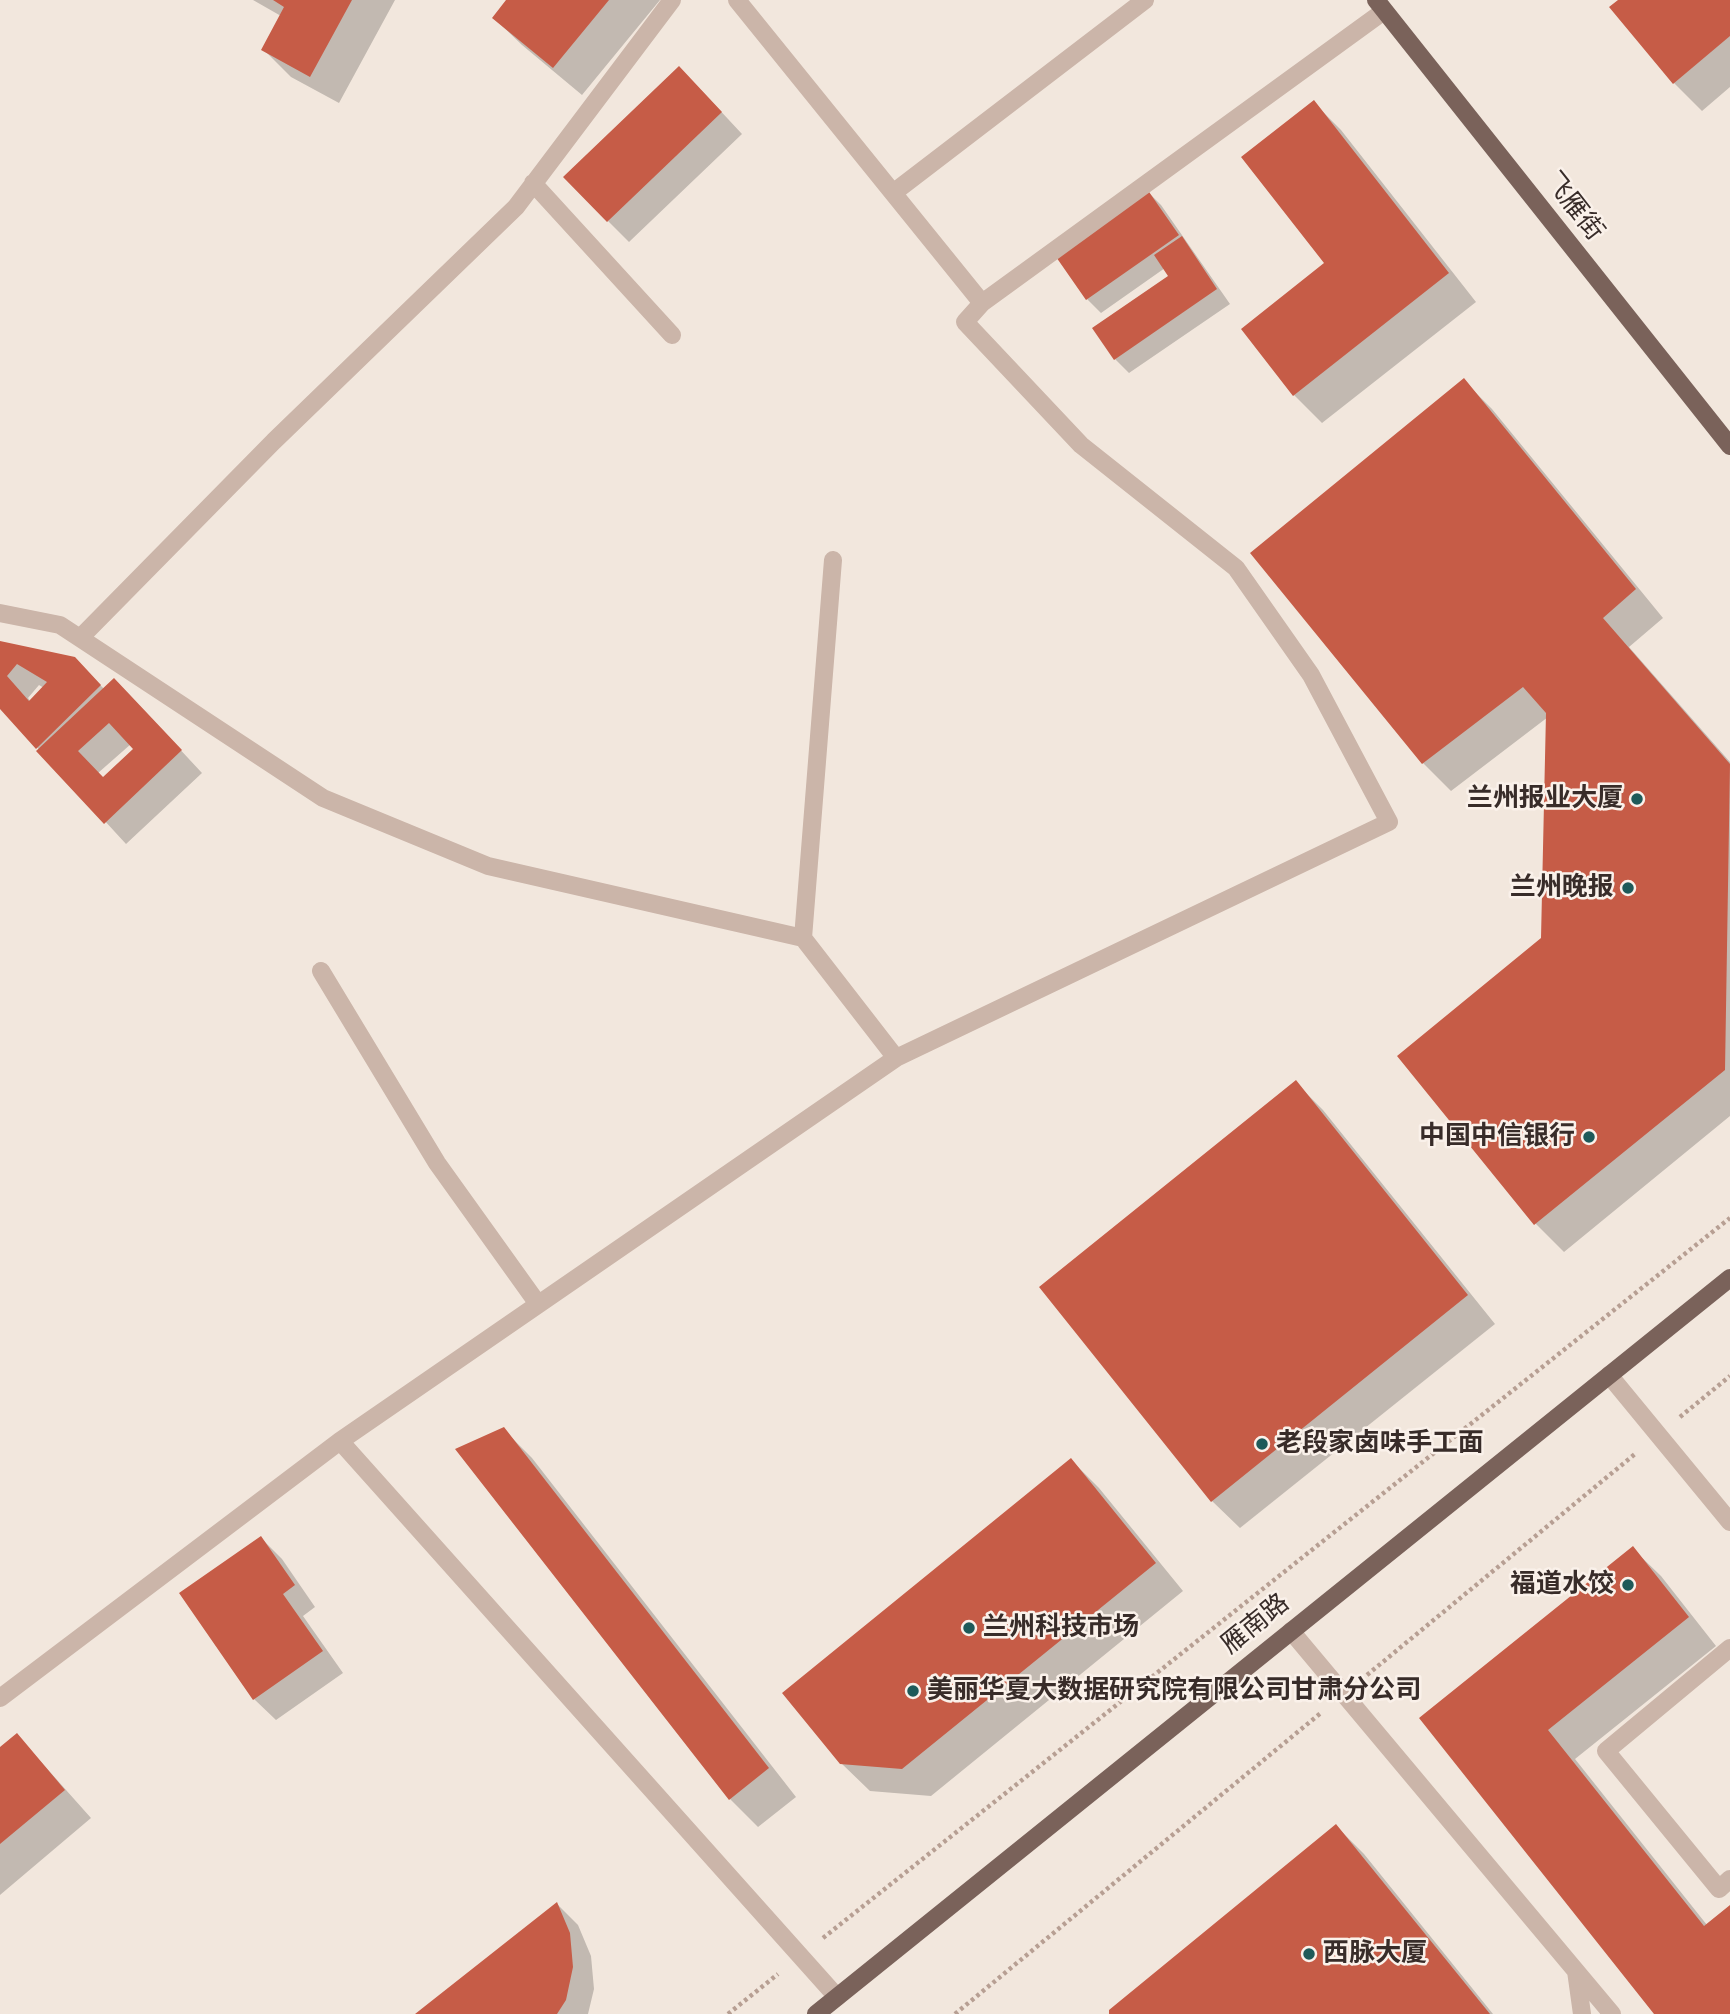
<!DOCTYPE html>
<html>
<head>
<meta charset="utf-8">
<style>
	body { margin:0 }
	canvas { display:block; background:#f2e7dd }
</style>
</head>
<body>
<canvas width="1730" height="2014"></canvas>
<script>
const ctx = document.querySelector('canvas').getContext('2d');
ctx.lineJoin = 'round';
function fill(path, color) { ctx.fillStyle = color; ctx.fill(path, 'evenodd'); }
function strokePath(path, color, width, dash) { ctx.strokeStyle = color; ctx.lineWidth = width; ctx.lineCap = dash ? 'butt' : 'round'; ctx.setLineDash(dash || []); ctx.stroke(path); }
function label(font, color, halo, rows, align = 'center') {
  ctx.font = font + ' "Sofia Sans Condensed","Noto Sans SC",sans-serif'; ctx.lineWidth = 5; ctx.setLineDash([]); ctx.textBaseline = 'middle'; ctx.strokeStyle = halo; ctx.fillStyle = color; for (const [text, x, y, turn = 0] of rows) {
    ctx.save(); ctx.translate(x, y); ctx.rotate((+turn || 0) * Math.PI / 180); ctx.textAlign = isNaN(turn) ? turn : align; if (halo) ctx.strokeText(text, 0, 0); ctx.fillText(text, 0, 0); ctx.restore();
  }
}
fill(new Path2D(`
	M253 0H395L339 103 291 77 263 49 281 16Z
	M508 0H660L582 95 522 45 494 18Z
	M1621 0H1730V87L1702 111 1674 83Z
	M701 90 742 134 629 242 608 221Z
	M1313 102 1341 130 1476 302 1322 423 1294 395 1327 264Z
	M1147 191 1161 205 1230 304 1129 373 1115 359 1171 276 1165 268 1101 313 1087 299Z
	M1464 381 1492 409 1663 618 1629 647 1730 762V1116L1564 1252 1536 1224 1400 1057 1543 939 1548 717 1451 791 1423 763Z
	M0 643 75 659 104 689 135 701 202 773 126 844 0 707ZM39 685 44 688 31 702 28 698ZM131 744 136 749 104 779 98 773Z
	M1295 1082 1323 1110 1495 1324 1240 1528 1212 1501Z
	M504 1430 532 1458 796 1797 758 1827 730 1799Z
	M1071 1460 1099 1488 1183 1591 931 1796 870 1791 841 1763Z
	M261 1538 282 1559 315 1607 303 1616 343 1673 276 1720 254 1699 181 1594Z
	M1633 1549 1661 1576 1716 1646 1575 1759 1707 1925 1730 1907V2014H1657L1421 1718Z
	M17 1735 91 1818 0 1895V1749Z
	M1336 1826 1364 1854 1493 2014H1110Z
	M557 1904 578 1925 591 1956 594 1989 588 2014H418Z`), '#0003');
fill(new Path2D(`
	M273 0H352L310 77 261 50 284 7Z
	M506 0H609L553 68 492 18Z
	M1618 0H1730V36L1673 84 1609 7Z
	M679 66 722 112 607 222 563 177Z
	M1314 100 1449 273 1293 396 1241 329 1324 263 1241 157Z
	M1147 189 1179 235 1086 300 1054 254Z
	M1182 236 1217 289 1114 360 1092 328 1168 276 1154 255Z
	M1464 378 1636 589 1603 618 1730 764 1725 1070 1534 1225 1397 1056 1541 938 1546 713 1523 687 1422 764 1250 553Z
	M0 641 75 657 101 685 36 749 0 709ZM17 664 47 682 29 701 7 676Z
	M114 678 182 750 104 824 36 751ZM109 723 133 749 103 777 78 751Z
	M1296 1080 1468 1295 1211 1502 1039 1287Z
	M504 1427 769 1768 729 1800 455 1449Z
	M1071 1458 1156 1563 902 1769 840 1764 782 1693Z
	M261 1536 295 1585 283 1594 323 1651 253 1700 179 1593Z
	M1633 1546 1689 1617 1548 1730 1704 1926 1730 1905V2014H1654L1419 1718Z
	M17 1733 65 1790 0 1844V1747Z
	M1336 1824 1490 2014H1109V2010Z
	M557 1902 570 1933 573 1967 566 2000 557 2014H415Z`), '#c65c47');
strokePath(new Path2D(`
	M1680 1417 1730 1376
	M1367 1675 1635 1454
	M823 1938 1730 1218
	M728 2014 778 1974
	M955 2014 1322 1712`), '#b79f93', 4.5, [3.5, 3.5]);
strokePath(new Path2D(`
	M737 0 982 303
	M533 183 672 335
	M893 193 1145 0
	M833 560 803 938 896 1058
	M0 613 60 625 323 798 488 866 803 938
	M80 638 274 441 516 207 672 0
	M321 971 437 1163 538 1304
	M1609 1375 1730 1522
	M340 1441 837 1997
	M1291 1631 1612 2014
	M1730 1648 1606 1751 1719 1889 1730 1879
	M0 1698 340 1441 896 1058 1389 822 1311 675 1236 568 1081 445 965 322 982 303 1384 11
	M1576 1971 1582 2014`), '#cbb5a9', 18);
strokePath(new Path2D(`
	M1376 0 1730 446
	M816 2014 1730 1278`), '#7a625a', 18);
for (const [x, y, r, color] of [
	[1637,799,7,"#1e5a59"],
	[1628,888,7,"#1e5a59"],
	[1589,1137,7,"#1e5a59"],
	[1262,1444,7,"#1e5a59"],
	[1628,1585,7,"#1e5a59"],
	[969,1628,7,"#1e5a59"],
	[913,1691,7,"#1e5a59"],
	[1309,1954,7,"#1e5a59"]
]) { const dot = new Path2D(); dot.arc(x, y, r, 0, 2 * Math.PI); ctx.fillStyle = color; ctx.fill(dot); strokePath(dot, '#faf1ea', 2.5); }
label('26px', '#382c29', '#faf1ea', [
	["飞雁街",1573,207,52],
	["雁南路",1256,1625,-39]
]);
label('bold 26px', '#382c29', '#faf1ea', [
	["兰州报业大厦",1623,799],
	["兰州晚报",1614,888],
	["中国中信银行",1575,1137],
	["老段家卤味手工面",1276,1444,"left"],
	["福道水饺",1614,1585],
	["兰州科技市场",983,1628,"left"],
	["美丽华夏大数据研究院有限公司甘肃分公司",927,1691,"left"],
	["西脉大厦",1323,1954,"left"]
], 'right');
</script>
</body>
</html>
